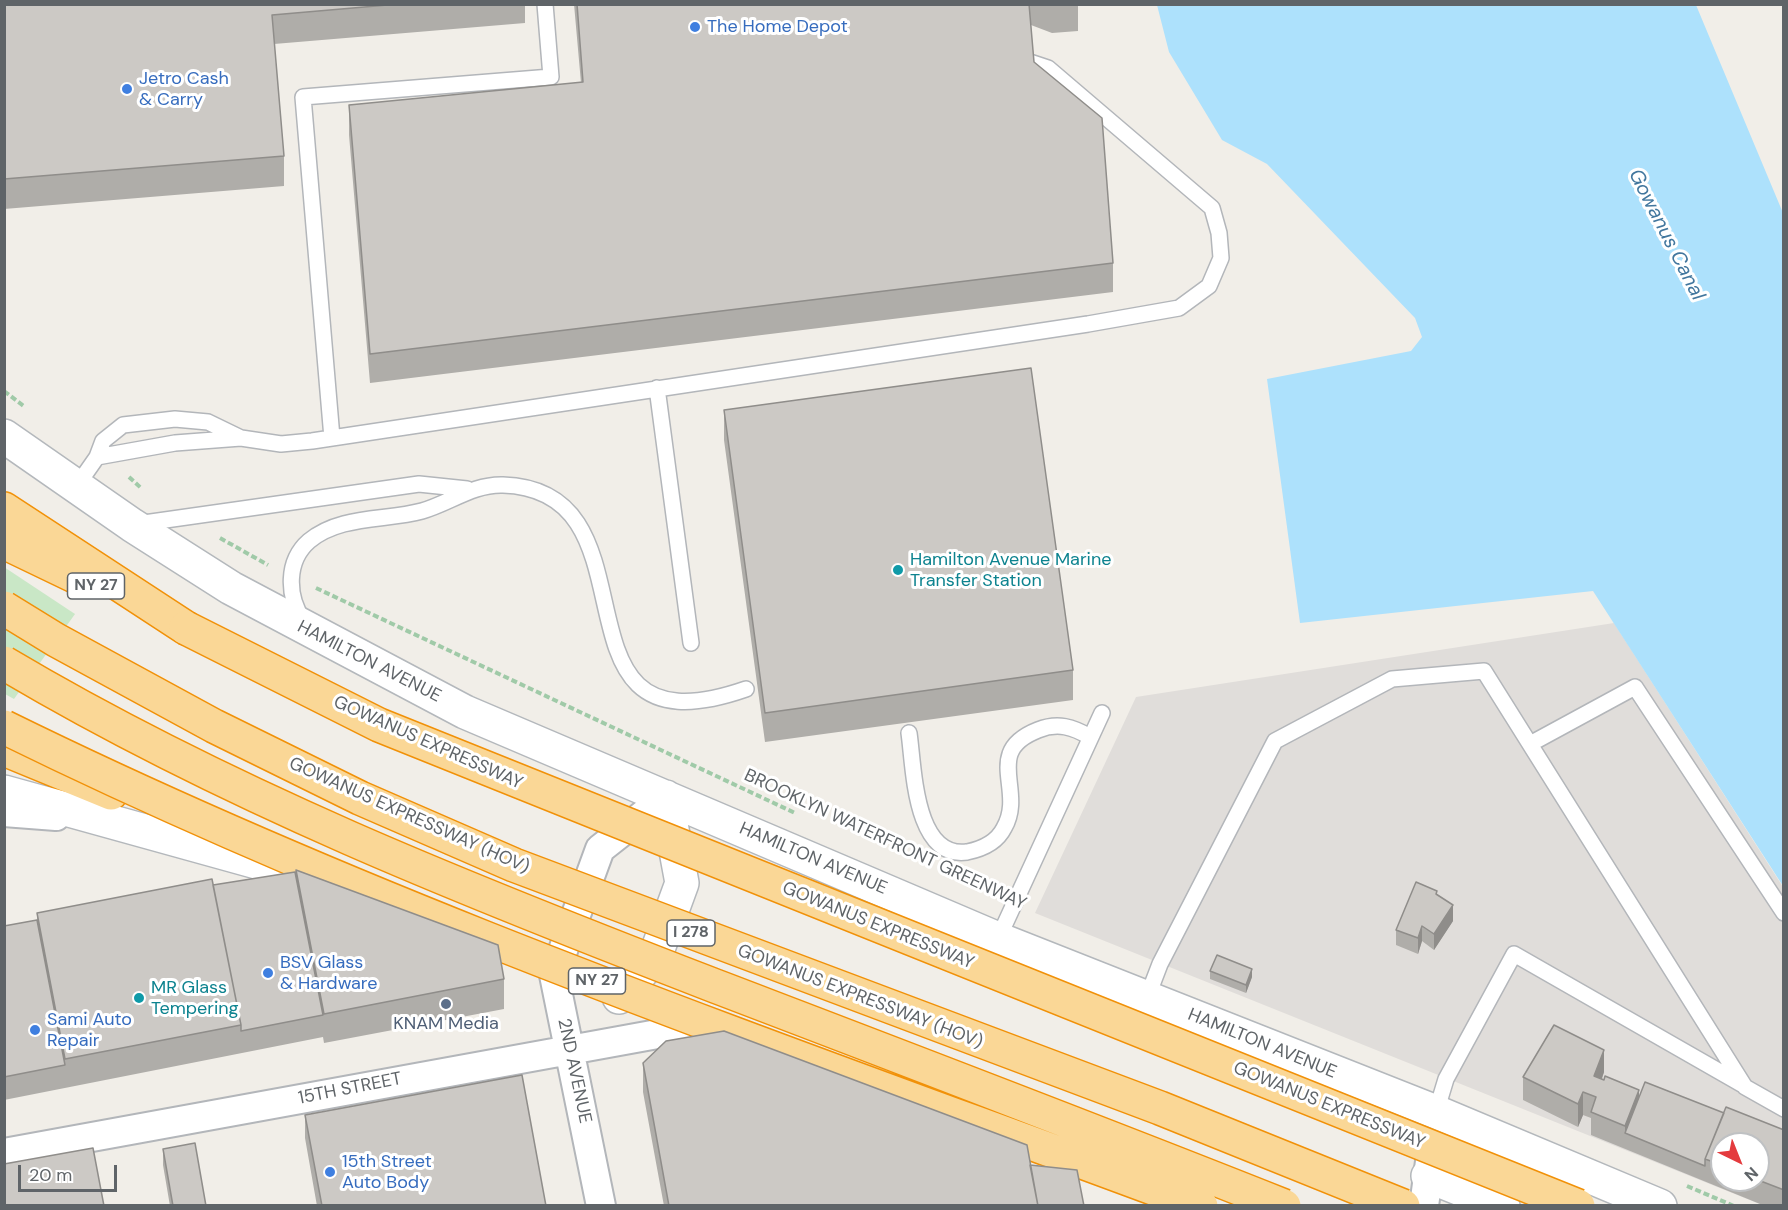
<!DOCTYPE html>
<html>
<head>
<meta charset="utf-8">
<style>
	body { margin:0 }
	#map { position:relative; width:1788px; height:1210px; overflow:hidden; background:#f1eee8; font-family:"DM Sans",sans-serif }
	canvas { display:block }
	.frame { position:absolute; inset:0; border:6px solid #5f6468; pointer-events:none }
	.north { position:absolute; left:1710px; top:1132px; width:60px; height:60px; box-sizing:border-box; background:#fff; border:2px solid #bfc1c3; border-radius:50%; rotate:137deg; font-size:16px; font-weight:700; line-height:24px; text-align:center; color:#5f6468 }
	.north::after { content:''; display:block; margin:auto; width:21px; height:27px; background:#e43b3e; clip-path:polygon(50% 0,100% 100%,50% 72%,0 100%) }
	.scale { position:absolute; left:18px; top:1165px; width:99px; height:27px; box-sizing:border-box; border:3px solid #5f6468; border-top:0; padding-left:8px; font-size:18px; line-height:21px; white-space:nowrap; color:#5f6468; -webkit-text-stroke:4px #fff; paint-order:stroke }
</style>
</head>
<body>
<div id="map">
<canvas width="1788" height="1210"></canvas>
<div class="frame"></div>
<div class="north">N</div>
<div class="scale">20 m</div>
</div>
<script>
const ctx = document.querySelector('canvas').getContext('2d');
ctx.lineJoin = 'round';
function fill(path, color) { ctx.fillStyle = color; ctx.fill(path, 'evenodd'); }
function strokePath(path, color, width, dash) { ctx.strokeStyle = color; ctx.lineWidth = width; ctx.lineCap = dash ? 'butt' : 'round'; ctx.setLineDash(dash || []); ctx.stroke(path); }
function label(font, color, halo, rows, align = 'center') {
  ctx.font = font + ' "DM Sans",sans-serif'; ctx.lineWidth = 6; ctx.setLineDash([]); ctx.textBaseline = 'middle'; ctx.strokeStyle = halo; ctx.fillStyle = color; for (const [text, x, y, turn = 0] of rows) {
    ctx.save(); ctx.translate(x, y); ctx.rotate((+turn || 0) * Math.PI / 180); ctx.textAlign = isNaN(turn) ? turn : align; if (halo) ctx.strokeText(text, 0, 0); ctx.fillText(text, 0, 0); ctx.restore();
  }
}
fill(new Path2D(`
	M1614 623 1783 887V1205H1762L1035 913 1136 697ZM1722 1144H1758V1180H1722Z`), '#e0ddda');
fill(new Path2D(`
	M4 567 75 614 14 699 5 694Z`), '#c9e7c6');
fill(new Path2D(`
	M1157 5H1696L1783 213V886L1593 591 1300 623 1267 379 1411 351 1422 337 1415 318 1267 164 1222 140 1169 52Z`), '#ade1fc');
const service = new Path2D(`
	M657 388 691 643
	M332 438 303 97 551 77 545 4
	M97 457 175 443 241 438 281 444 312 441 1088 324 1179 308 1209 286 1221 258 1219 233 1212 208 1048 68 1030 62 1017 63
	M76 487 97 457 103 441 123 425 175 419 208 422 241 438
	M137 524 419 484 467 489
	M303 620C287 596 286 561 309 541 340 515 385 521 422 511 450 503 473 484 503 485 668 490 536 762 746 689
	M909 733C914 767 914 859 967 852 982 849 997 842 1004 828 1026 790 982 752 1038 730 1058 722 1073 727 1090 737
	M1530 744 1635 687 1784 913
	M998 939 1102 713
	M1147 998 1160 964 1275 741 1392 679 1484 671 1745 1087 1784 1109
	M1436 1112 1446 1079 1514 954 1743 1085`);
const minor = new Path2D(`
	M4 812 56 816
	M4 1153 696 1027
	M601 1206 554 975 600 849 666 797
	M1424 1206 1431 1154`);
const secondary = new Path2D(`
	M4 436 132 525 231 588 465 712 998 939 1436 1112 1660 1206
	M4 792 300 874
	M619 997 655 957 682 883 666 797
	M1428 1176 1503 1206`);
const motorway = new Path2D(`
	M4 509 186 628
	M4 542 79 578
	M4 749 111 793`);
strokePath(service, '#b3b6ba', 18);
strokePath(minor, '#b3b6ba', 32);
strokePath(secondary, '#b4b8bc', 36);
strokePath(motorway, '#f19108', 36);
strokePath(new Path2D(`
	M4 391 25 407
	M129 477 141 488
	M220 538 268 565
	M316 588 795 813
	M1687 1186 1734 1206`), '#a0caa8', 4, [6, 3]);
strokePath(service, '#fff', 15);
strokePath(minor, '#fff', 28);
strokePath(secondary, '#fff', 33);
strokePath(motorway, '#fad796', 33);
const motorwayBridge = new Path2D(`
	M4 608 56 640 214 726 360 798 514 865 1160 1108 1403 1206
	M186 628 379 725 1578 1206
	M4 663C226 795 469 891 710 984 901 1057 1093 1130 1284 1206
	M4 727C390 917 799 1056 1201 1206`);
strokePath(motorwayBridge, '#f19108', 36, []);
strokePath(motorwayBridge, '#fad796', 33);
fill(new Path2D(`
	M4 4H525V23L274 44 284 156V186L4 209Z
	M574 4H1078V31L1052 33 1031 25 1034 62 1113 263V292L370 383 349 135V105L581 83Z
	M724 410 1073 670V700L765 742 724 440Z
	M296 870 504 979V1009L324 1043 323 1037 4 1100V926L37 920V913L213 885 296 876Z
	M1437 894 1453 921 1434 950 1422 941 1418 954 1396 945V930Z
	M1210 971 1252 977 1246 993 1210 979Z
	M643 1063 1030 1165 1084 1206H664L643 1092Z
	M1604 1072 1602 1079 1639 1096 1724 1113 1784 1130V1206H1765L1591 1135V1118L1583 1115 1578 1127 1523 1100V1077ZM1722 1144 1758 1180H1722Z
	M305 1115 546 1206H317L305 1138Z
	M163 1149 206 1206H170L163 1165Z`), '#afada9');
fill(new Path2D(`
	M1453 905V921L1434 950V934Z
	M1422 926V941L1418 954V938Z
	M1252 969V977L1246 993V985Z
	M1604 1050V1072L1595 1097 1594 1076Z
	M1639 1090V1112L1625 1133V1126Z
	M1583 1092V1115L1578 1127V1104Z`), '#8f8d8a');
const building = new Path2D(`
	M4 4H399L272 15 284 156 4 179Z
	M577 4H1029L1034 62 1102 118 1113 263 370 354 349 105 583 82Z
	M1031 368 1073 670 765 713 724 410Z
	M296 870 498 945 504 979 324 1014Z
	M295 872 323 1015 241 1031V1025L213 885Z
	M212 879 241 1025 65 1059 37 913Z
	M1416 882 1437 891 1436 894 1453 905 1434 934 1422 926 1418 938 1396 930Z
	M37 920 65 1065 4 1077V926Z
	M1217 955 1252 969 1246 985 1210 971Z
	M1554 1025 1604 1050 1594 1076 1604 1080 1605 1076 1639 1090 1625 1126 1591 1112 1596 1097 1583 1092 1578 1104 1523 1077Z
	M724 1031 1027 1145 1038 1206H669L643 1063 666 1041Z
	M522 1075 546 1206H322L305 1115Z
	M1645 1082 1724 1113 1705 1159V1166L1625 1133Z
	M1726 1107 1784 1130V1190L1758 1180V1144H1722V1165L1705 1159Z
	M195 1143 206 1206H173L163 1149Z
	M93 1148 104 1206H4V1164Z
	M1030 1165 1077 1170 1084 1206H1038Z`);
fill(building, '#ccc9c5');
strokePath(building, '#8f8d8a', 1.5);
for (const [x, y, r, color] of [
	[695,27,6,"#3f7fe0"],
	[127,89,6,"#3f7fe0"],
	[898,570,6,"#0f9aa8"],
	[268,973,6,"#3f7fe0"],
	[139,998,6,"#0f9aa8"],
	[446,1004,6,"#5c6f8a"],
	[35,1030,6,"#3f7fe0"],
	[330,1172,6,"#3f7fe0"]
]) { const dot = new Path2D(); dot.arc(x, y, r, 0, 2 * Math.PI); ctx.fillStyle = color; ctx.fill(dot); strokePath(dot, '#fff', 2); }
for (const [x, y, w] of [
	[96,586,57],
	[691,933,48],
	[597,981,57]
]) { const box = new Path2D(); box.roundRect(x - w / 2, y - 13, w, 26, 4.5); ctx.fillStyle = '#fff'; ctx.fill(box); strokePath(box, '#5f6468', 1.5); }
label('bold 16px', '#5f6468', null, [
	["NY 27",96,586],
	["I 278",691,933],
	["NY 27",597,981]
]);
label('18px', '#366cbe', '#fff', [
	["The Home Depot",707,27],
	["Jetro Cash",139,79],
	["& Carry",139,100],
	["BSV Glass",280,963],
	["& Hardware",280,984],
	["Sami Auto",47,1020],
	["Repair",47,1041],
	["15th Street",342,1162],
	["Auto Body",342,1183]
], 'left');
label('18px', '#0d838f', '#fff', [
	["Hamilton Avenue Marine",910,560],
	["Transfer Station",910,581],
	["MR Glass",151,988],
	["Tempering",151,1009]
], 'left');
label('18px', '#5f6468', '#fff', [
	["HAMILTON AVENUE",369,662,27],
	["GOWANUS EXPRESSWAY",428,743,24],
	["GOWANUS EXPRESSWAY (HOV)",409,816,24],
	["BROOKLYN WATERFRONT GREENWAY",885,840,25],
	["HAMILTON AVENUE",813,859,23],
	["GOWANUS EXPRESSWAY",878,926,22],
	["GOWANUS EXPRESSWAY (HOV)",860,997,21],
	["HAMILTON AVENUE",1262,1044,22],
	["2ND AVENUE",574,1071,78],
	["15TH STREET",350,1089,-11],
	["GOWANUS EXPRESSWAY",1329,1106,22]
]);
label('18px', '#4e5e75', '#fff', [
	["KNAM Media",446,1024]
]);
label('italic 20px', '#42779e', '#fff', [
	["Gowanus Canal",1666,235,63]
]);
</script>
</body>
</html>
